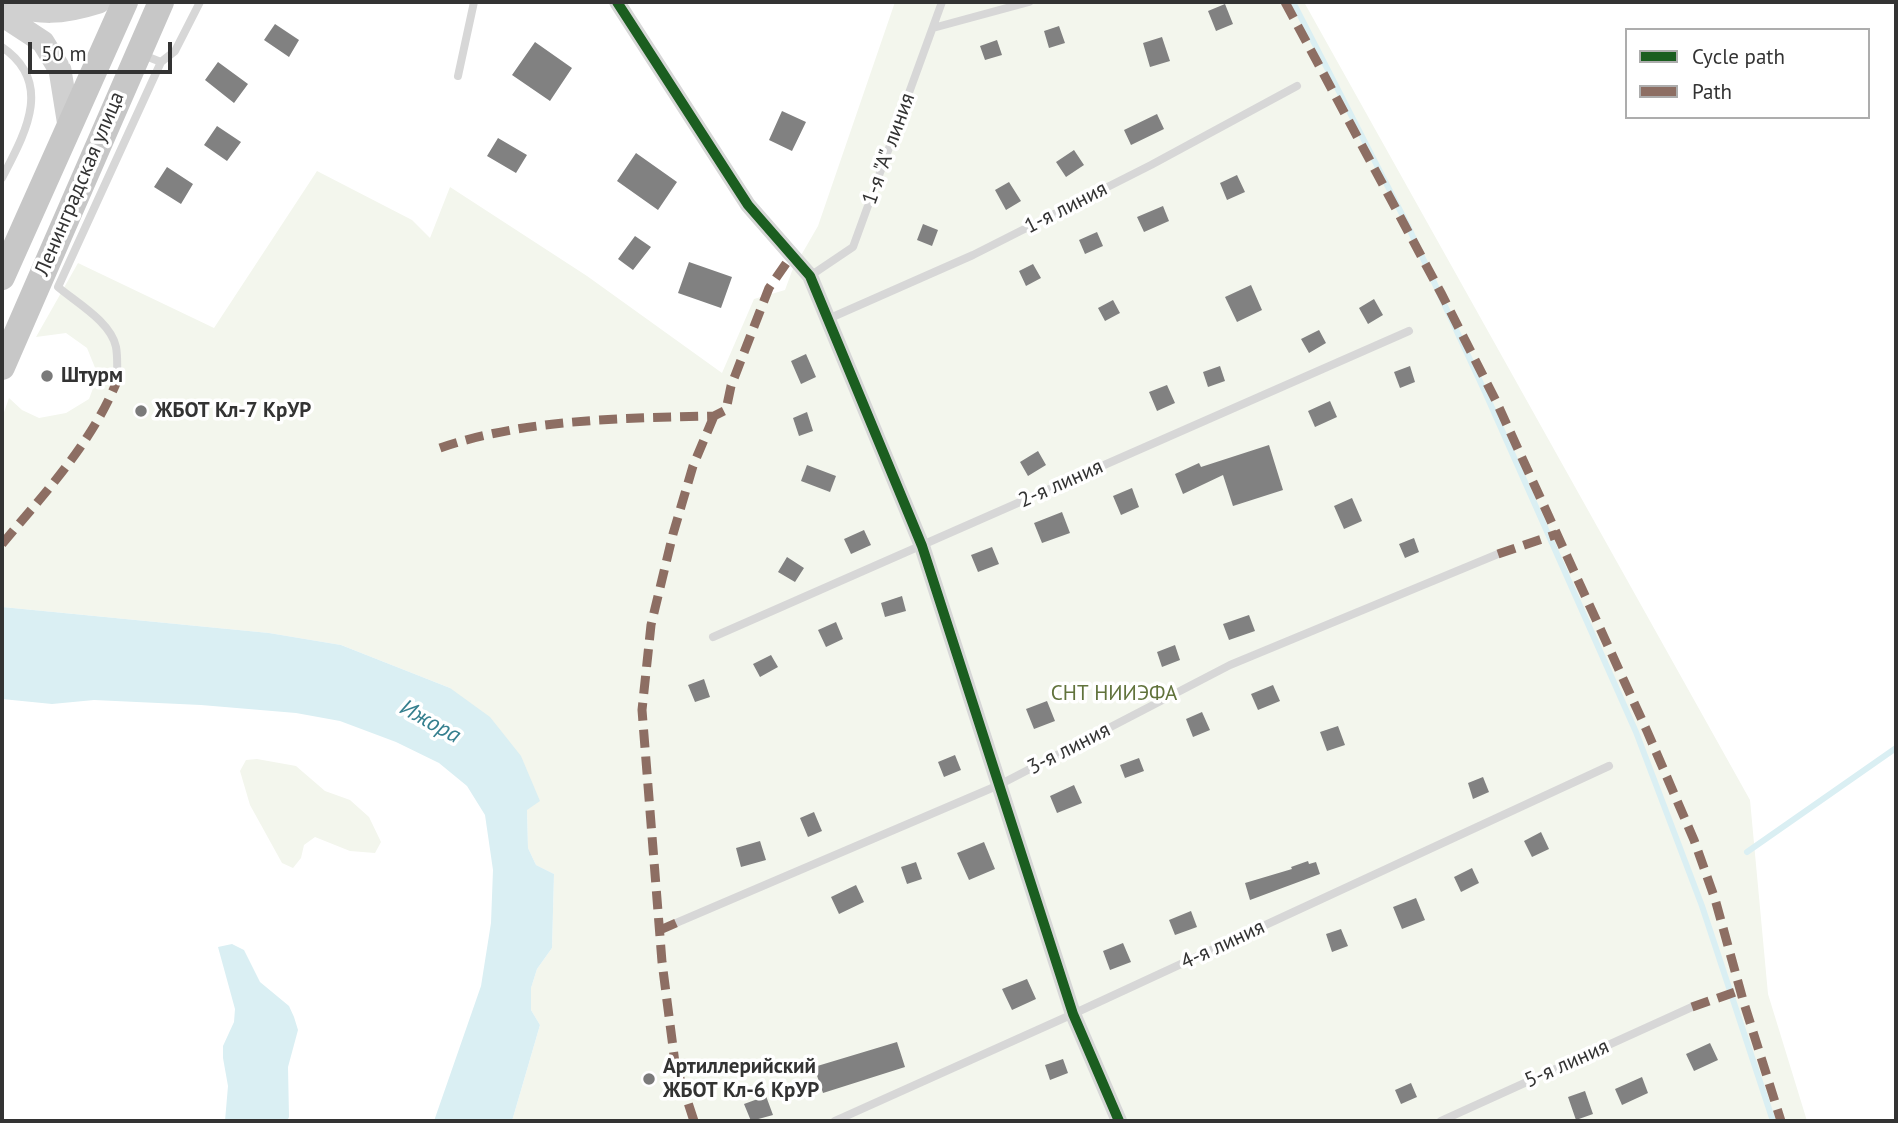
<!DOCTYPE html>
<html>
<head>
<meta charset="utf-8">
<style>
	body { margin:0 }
	#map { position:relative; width:1898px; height:1123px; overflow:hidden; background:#fff; font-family:"PT Sans",sans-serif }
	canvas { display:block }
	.frame { position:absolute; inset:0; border:4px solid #333; pointer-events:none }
	.legend { position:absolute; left:1625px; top:28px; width:245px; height:91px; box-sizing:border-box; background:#fff; border:2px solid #adadad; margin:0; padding:9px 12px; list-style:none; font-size:21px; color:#333 }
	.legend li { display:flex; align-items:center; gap:14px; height:35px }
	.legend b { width:35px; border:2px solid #adadad }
	.scale { position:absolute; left:28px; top:42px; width:144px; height:32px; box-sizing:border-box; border:4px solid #333; border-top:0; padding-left:9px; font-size:21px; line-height:24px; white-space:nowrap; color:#333; -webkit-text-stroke:5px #fff; paint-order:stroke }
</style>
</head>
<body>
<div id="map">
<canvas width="1898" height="1123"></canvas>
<div class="frame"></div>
<ul class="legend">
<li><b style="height:9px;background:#1b5e20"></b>Cycle path</li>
<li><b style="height:9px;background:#8d6e63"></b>Path</li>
</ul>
<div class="scale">50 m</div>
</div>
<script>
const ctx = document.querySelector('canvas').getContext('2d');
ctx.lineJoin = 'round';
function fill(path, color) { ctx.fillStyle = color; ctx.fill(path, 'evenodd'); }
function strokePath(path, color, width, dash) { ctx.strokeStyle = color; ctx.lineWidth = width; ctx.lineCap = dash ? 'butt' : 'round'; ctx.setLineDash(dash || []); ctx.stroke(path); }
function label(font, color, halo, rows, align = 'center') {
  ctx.font = font + ' "PT Sans",sans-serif'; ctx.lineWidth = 7; ctx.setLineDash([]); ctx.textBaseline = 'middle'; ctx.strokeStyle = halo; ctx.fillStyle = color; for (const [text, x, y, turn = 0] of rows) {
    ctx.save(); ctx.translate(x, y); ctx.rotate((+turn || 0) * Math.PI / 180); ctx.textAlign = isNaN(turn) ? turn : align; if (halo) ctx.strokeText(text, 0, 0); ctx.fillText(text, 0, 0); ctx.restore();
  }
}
fill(new Path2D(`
	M895 2H1304L1750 800 1768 994 1807 1121H512L540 1025 531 1010V988L537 969 552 948 554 874 536 865 528 848 527 810 450 688 341 645 269 633 2 607V418L9 398 22 410 39 418 66 413 89 399 98 375 87 348 66 333 36 337 78 263 214 328 317 171 412 220 430 238 450 187 587 276 722 373 754 299 785 290 792 271 818 226Z
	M257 759 296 766 325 791 350 800 369 817 381 842 375 853 350 851 315 837 304 845 301 858 293 868 282 863 250 805 240 771 246 760Z`), '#f3f6ed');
fill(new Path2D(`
	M2 607 269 633 341 645 450 688 490 717 521 756 540 801 527 810 528 848 536 865 554 874 552 948 537 969 531 988V1010L540 1025 512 1121H434L481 986 491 923 493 870 485 815 467 786 439 763 396 742 340 721 296 713 201 705 94 700 52 704 2 699Z
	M232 944 244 950 260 982 289 1006 294 1017 298 1030 288 1067 289 1117 287 1121H225L228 1086 223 1058V1046L234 1022 235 1009 218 947Z`), '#daeff3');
strokePath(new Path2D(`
	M1293 2 1407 224 1485 392 1636 732 1702 906 1773 1121
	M1747 852 1896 748`), '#daeff3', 6);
fill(new Path2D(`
	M1225 4 1233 24 1216 31 1208 11Z
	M275 24 299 40 289 57 264 40Z
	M1059 26 1065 43 1049 48 1044 31Z
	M1162 37 1170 61 1150 67 1143 43Z
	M997 40 1002 55 985 60 980 46Z
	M535 42 572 68 550 101 512 75Z
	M218 62 248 84 234 103 205 80Z
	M782 111 806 122 792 151 769 140Z
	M1157 114 1164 129 1131 145 1124 130Z
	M217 126 241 142 227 161 204 145Z
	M498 138 527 155 516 173 487 156Z
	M1074 150 1084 165 1066 177 1056 162Z
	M636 153 677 182 658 210 617 181Z
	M167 167 193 184 181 204 154 187Z
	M1237 175 1245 192 1227 200 1220 183Z
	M1009 182 1021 201 1006 210 995 190Z
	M1163 206 1169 221 1144 232 1137 217Z
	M923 224 938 230 932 246 917 240Z
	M1097 232 1103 246 1085 254 1079 240Z
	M635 236 651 247 633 270 618 259Z
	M689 262 732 277 721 308 678 293Z
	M1033 264 1041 278 1026 286 1019 271Z
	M1251 285 1262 310 1237 322 1225 297Z
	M1374 299 1383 315 1368 324 1359 308Z
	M1113 300 1120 313 1105 321 1098 308Z
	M1319 330 1326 343 1309 353 1301 339Z
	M806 354 816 377 801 384 791 361Z
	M1220 366 1225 381 1208 387 1203 372Z
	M1410 366 1415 382 1400 388 1394 372Z
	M1167 385 1175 403 1157 411 1149 392Z
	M1330 401 1337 417 1315 427 1308 411Z
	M807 412 813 431 799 436 793 418Z
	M1269 445 1283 490 1233 506 1223 475 1183 494 1175 474 1199 463 1201 467Z
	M1038 451 1046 465 1028 476 1020 462Z
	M807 465 836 476 830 492 801 481Z
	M1132 488 1139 507 1121 515 1113 496Z
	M1352 498 1362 521 1344 529 1334 506Z
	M1062 512 1070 533 1042 543 1034 523Z
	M864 530 871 545 851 554 844 539Z
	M1414 538 1419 552 1405 558 1399 544Z
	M992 547 999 564 978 572 971 555Z
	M787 557 804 568 795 582 778 572Z
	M902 596 906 611 885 617 881 603Z
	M1249 615 1255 631 1229 640 1223 624Z
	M836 622 843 639 826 647 818 630Z
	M1175 645 1180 660 1162 667 1157 652Z
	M771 655 778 667 760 677 753 664Z
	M704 679 710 697 695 702 688 685Z
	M1273 685 1280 701 1258 710 1251 694Z
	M1047 701 1055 721 1034 729 1026 709Z
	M1202 712 1210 730 1193 737 1186 719Z
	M1338 726 1345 745 1327 751 1320 732Z
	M955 755 961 770 944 777 938 762Z
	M1139 758 1144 771 1125 778 1120 765Z
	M1483 777 1489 792 1473 799 1468 783Z
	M1074 785 1082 803 1057 813 1050 796Z
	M814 812 822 831 808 837 800 818Z
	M1541 832 1549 849 1532 857 1524 841Z
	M760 841 766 860 741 867 736 848Z
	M984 842 995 869 969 880 957 853Z
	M1308 861 1309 864 1316 862 1320 874 1250 900 1245 883 1292 869 1291 867Z
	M916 862 922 879 907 884 901 867Z
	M1472 868 1479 883 1461 892 1454 877Z
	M856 885 864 902 839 914 831 897Z
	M1416 898 1425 920 1402 929 1393 907Z
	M1191 911 1197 927 1175 935 1169 920Z
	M1341 929 1348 946 1332 952 1326 934Z
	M1123 943 1131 962 1110 970 1103 951Z
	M1027 979 1036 999 1012 1010 1002 989Z
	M897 1042 905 1067 823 1093 814 1067Z
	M1710 1043 1718 1060 1694 1071 1686 1054Z
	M1063 1059 1068 1073 1050 1080 1045 1065Z
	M1642 1077 1648 1093 1622 1105 1615 1089Z
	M1411 1083 1417 1097 1401 1104 1395 1090Z
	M1585 1091 1593 1114 1576 1120 1568 1097Z
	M766 1096 773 1115 751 1121 744 1104Z`), '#818181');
strokePath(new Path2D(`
	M933 28 1029 2
	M2 47C55 83 24 135 2 178
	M161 62 175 51 200 2
	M458 76 474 2
	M810 276 853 247 942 2
	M828 319 973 255 1151 165 1297 86
	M117 381C117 370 118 358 116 347 111 322 77 303 58 287L161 62 143 55
	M713 637 1409 331
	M676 923 999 785 1230 665 1498 554
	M835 1121 1073 1014 1609 766
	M1441 1121 1692 1007`), '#d7d7d7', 8);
strokePath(new Path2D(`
	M617 2 748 205 810 276 922 546 1073 1014 1119 1121`), '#d7d7d7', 16);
strokePath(new Path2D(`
	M2 5C43 13 58 15 99 2
	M2 15 43 42 60 70 69 126`), '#d0d0d0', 23);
strokePath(new Path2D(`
	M2 277 125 2
	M2 367 161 2`), '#c7c7c7', 26);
strokePath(new Path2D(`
	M1285 2 1441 293 1496 401 1647 731 1694 840 1715 899 1743 1000 1781 1121
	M440 448C524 419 625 418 714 416L726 410 731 386 769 288 792 255
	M2 544C44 494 92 443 117 381
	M1498 554 1557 534
	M660 930 676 923
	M1692 1007 1741 990
	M694 1121 675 1063 662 962 642 710 651 625 673 534 693 466 714 416`), '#8d6e63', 9, [18, 9]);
strokePath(new Path2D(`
	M617 2 748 205 810 276 922 546 1073 1014 1119 1121`), '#1b5e20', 10);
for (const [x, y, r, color] of [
	[47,376,7,"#7a7a7a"],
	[141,411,7,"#7a7a7a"],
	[649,1079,7,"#7a7a7a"]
]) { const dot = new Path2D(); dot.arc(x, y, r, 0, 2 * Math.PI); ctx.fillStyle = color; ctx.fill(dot); strokePath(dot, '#fff', 2.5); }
label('21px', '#333', '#fff', [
	["1-я \"А\" линия",889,149,-70],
	["Ленинградская улица",80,184,-67],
	["1-я линия",1066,208,-27],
	["2-я линия",1061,484,-24],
	["3-я линия",1069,749,-27],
	["4-я линия",1223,945,-25],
	["5-я линия",1567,1064,-24]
]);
label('bold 21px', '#333', '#fff', [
	["Штурм",61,376],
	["ЖБОТ Кл-7 КрУР",155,411],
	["Артиллерийский",663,1067],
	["ЖБОТ Кл-6 КрУР",663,1091]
], 'left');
label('21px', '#61733c', '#fff', [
	["СНТ НИИЭФА",1114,694]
]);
label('italic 23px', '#357f8e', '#fff', [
	["Ижора",430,722,29]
]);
</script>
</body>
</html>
